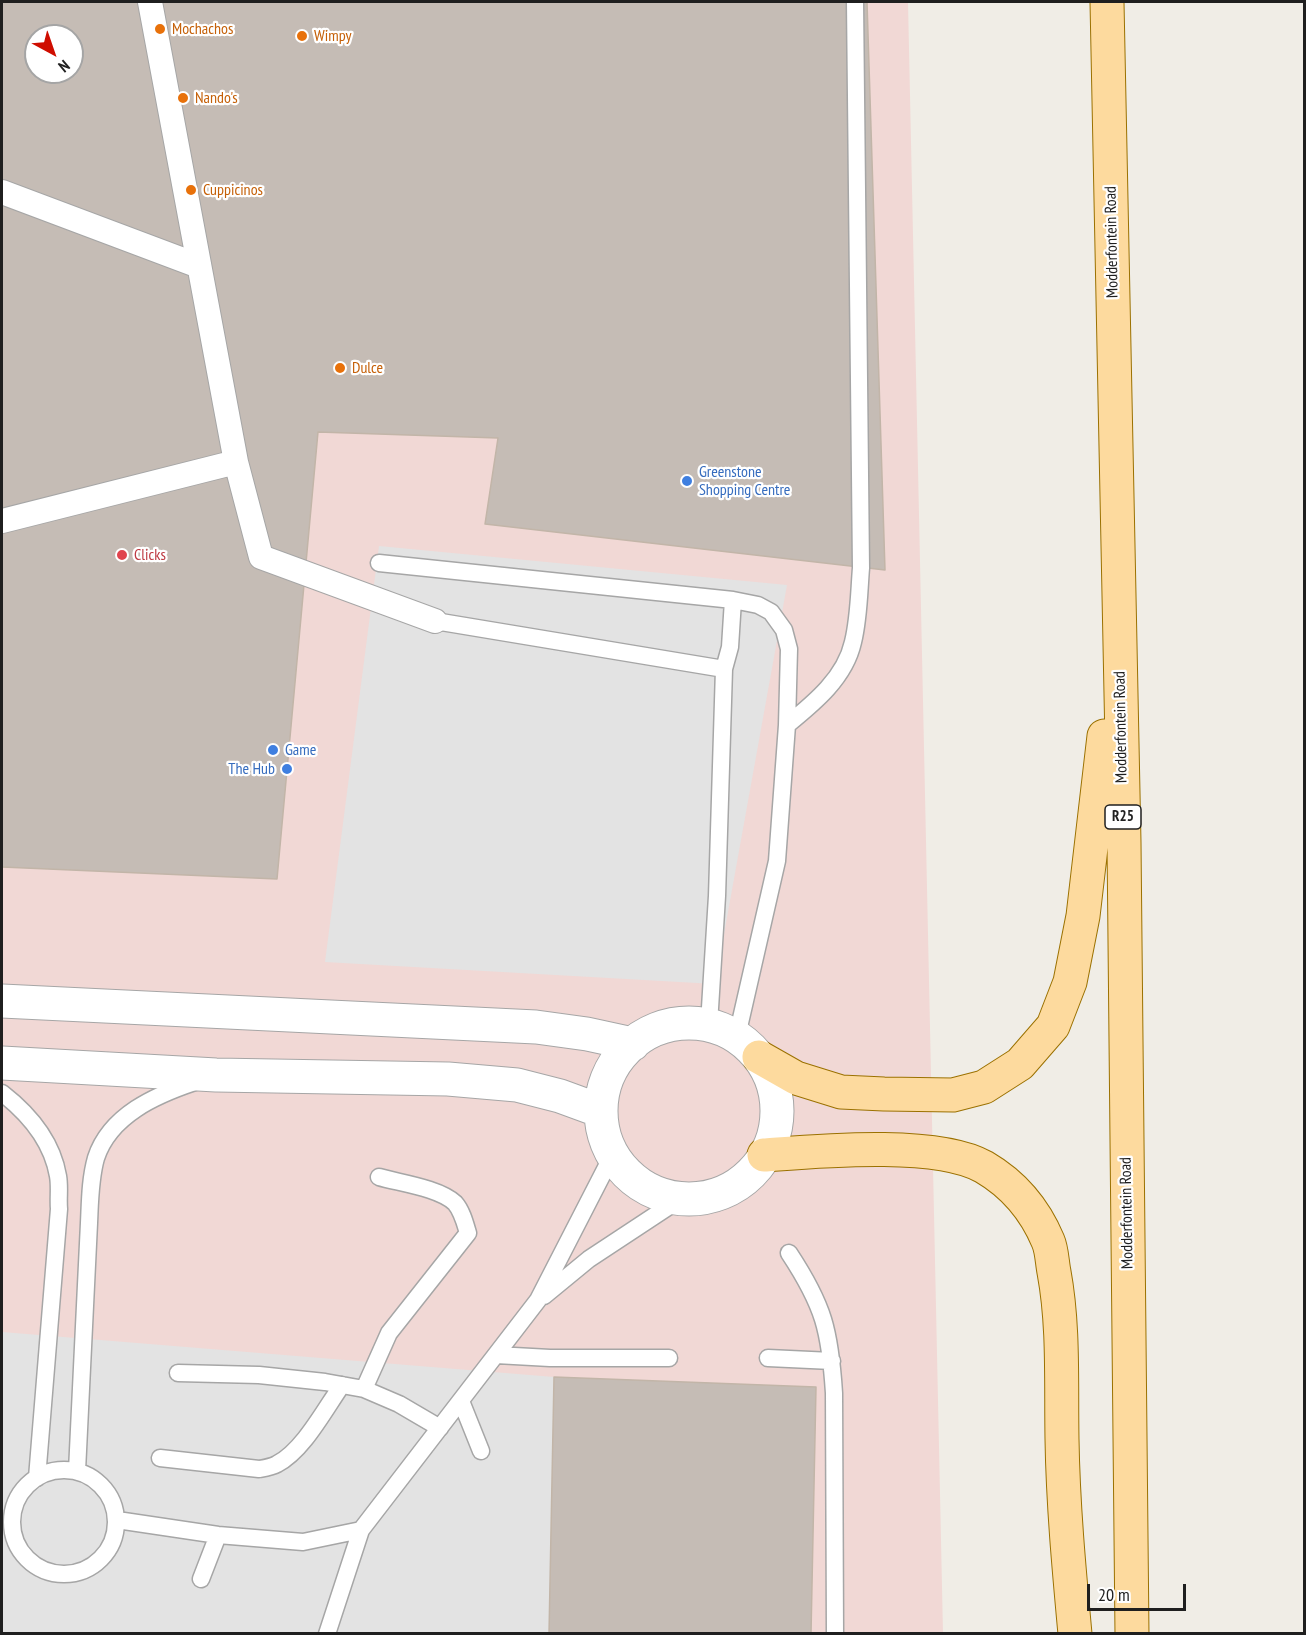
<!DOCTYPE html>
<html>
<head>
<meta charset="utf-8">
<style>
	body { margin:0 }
	#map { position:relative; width:1306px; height:1635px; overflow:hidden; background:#f0ede6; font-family:"PT Sans Narrow",sans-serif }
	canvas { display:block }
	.frame { position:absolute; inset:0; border:3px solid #1f1f1f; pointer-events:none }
	.north { position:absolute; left:24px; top:24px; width:60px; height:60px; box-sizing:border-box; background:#fff; border:2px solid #a5a5a5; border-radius:50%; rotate:140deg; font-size:16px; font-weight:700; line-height:24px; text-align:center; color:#1f1f1f }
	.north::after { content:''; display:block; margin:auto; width:21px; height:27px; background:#cf0d00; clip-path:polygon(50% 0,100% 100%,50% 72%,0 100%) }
	.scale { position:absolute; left:1087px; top:1584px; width:99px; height:27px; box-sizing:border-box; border:3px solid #1f1f1f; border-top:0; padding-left:8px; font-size:18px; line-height:21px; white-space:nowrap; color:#1f1f1f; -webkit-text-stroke:4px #fff; paint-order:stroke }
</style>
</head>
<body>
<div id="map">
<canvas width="1306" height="1635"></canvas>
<div class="frame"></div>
<div class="north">N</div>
<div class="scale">20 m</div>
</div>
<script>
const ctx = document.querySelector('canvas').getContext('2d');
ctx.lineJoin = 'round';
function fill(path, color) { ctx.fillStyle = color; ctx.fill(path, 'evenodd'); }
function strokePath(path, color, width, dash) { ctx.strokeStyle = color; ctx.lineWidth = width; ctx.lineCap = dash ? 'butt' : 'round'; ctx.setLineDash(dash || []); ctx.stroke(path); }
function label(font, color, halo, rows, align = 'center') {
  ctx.font = font + ' "PT Sans Narrow",sans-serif'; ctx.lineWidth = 4.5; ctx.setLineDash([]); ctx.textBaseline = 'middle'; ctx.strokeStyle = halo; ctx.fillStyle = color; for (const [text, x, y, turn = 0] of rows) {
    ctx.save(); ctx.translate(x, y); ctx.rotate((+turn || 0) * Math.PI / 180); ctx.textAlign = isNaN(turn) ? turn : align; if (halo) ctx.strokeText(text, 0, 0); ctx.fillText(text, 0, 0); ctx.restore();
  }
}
fill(new Path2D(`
	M2 2H908L943 1633 2 1634ZM36 36H72V72H36Z`), '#f1d8d5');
fill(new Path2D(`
	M379 546 787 585 715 984 325 962Z
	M2 1332 554 1377 549 1633H2Z`), '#e3e3e3');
const building = new Path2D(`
	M2 2H867L885 570 485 524 498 438 318 432 277 879 2 867ZM36 36H72V72H36Z
	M554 1377 816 1387 811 1634H549Z`);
fill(building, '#c5bcb5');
strokePath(building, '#c2b5a8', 1.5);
const service = new Path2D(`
	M379 563 733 600 758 605 771 612 784 630 789 649 787 725 777 861 737 1036
	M435 621 724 669
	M787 725C814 703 845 678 853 642 859 618 859 592 861 568L855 2
	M709 1024 717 896 724 669 730 647 733 600
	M2 1093C29 1114 52 1141 58 1176 60 1187 58 1198 59 1209L37 1478
	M789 1253C824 1306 830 1331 834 1393L835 1634
	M544 1296 589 1259 680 1199
	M496 1355 550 1358H669
	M768 1358 832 1361
	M178 1373 259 1375 325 1382 364 1389 399 1404 440 1428
	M364 1389 389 1333 468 1233C465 1223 462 1211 455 1203 439 1188 400 1183 379 1177
	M461 1401 481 1451
	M160 1458 259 1469C265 1468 272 1467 277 1464 303 1451 325 1409 342 1385
	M12 1522a52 52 0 1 1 104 0a52 52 0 1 1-104 0Z
	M77 1471 89 1223C90 1202 90 1179 96 1158 110 1115 156 1095 195 1082
	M117 1520 218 1535 303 1542 361 1530 538 1300 612 1156
	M201 1579 218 1535
	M327 1634 361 1530`);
const pedestrian = new Path2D(`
	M150 2 236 462 261 557 435 621
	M2 192 199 266
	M2 521 236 462`);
const tertiary = new Path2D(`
	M2 1001 536 1027 587 1034 633 1044
	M601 1111a88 88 0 1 1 176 0a88 88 0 1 1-176 0Z
	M2 1063 216 1075 448 1079 517 1085 560 1096 601 1111`);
const primary = new Path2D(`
	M1107 2 1124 842 1132 1634
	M759 1057 796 1078 841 1092 884 1094 953 1095 984 1087 1020 1064 1053 1026 1070 982 1083 916 1104 736
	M764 1155C818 1151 937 1140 984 1167 1013 1184 1035 1210 1048 1241 1052 1250 1052 1262 1054 1272 1064 1326 1061 1383 1062 1439 1063 1504 1069 1569 1075 1634`);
strokePath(service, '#a6a6a6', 19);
strokePath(pedestrian, '#a6a6a6', 26);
strokePath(tertiary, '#a6a6a6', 35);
strokePath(primary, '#9b7100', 35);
strokePath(service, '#fff', 16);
strokePath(pedestrian, '#fff', 24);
strokePath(tertiary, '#fff', 33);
strokePath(primary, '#fdda9e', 33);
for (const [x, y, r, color] of [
	[160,29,6,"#e8710a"],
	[302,36,6,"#e8710a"],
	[183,98,6,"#e8710a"],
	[191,190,6,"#e8710a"],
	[340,368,6,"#e8710a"],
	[687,481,6,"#3f7fe0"],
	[122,555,6,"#e0444e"],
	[273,750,6,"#3f7fe0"],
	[287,769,6,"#3f7fe0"]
]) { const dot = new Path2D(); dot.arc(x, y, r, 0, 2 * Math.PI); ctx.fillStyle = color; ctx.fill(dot); strokePath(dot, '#fff', 2); }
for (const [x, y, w] of [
	[1123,817,36]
]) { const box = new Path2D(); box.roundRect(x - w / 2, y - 12, w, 24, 4.5); ctx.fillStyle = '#fff'; ctx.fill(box); strokePath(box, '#1f1f1f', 1.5); }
label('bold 15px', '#1f1f1f', null, [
	["R25",1123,817]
]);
label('16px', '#c56008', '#fff', [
	["Mochachos",172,29],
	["Wimpy",314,36],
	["Nando's",195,98],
	["Cuppicinos",203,190],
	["Dulce",352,368]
], 'left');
label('16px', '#1f1f1f', '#fff', [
	["Modderfontein Road",1112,242,-91],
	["Modderfontein Road",1121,727,-91],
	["Modderfontein Road",1127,1213,-91]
]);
label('16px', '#366cbe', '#fff', [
	["Greenstone",699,472],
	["Shopping Centre",699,490],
	["Game",285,750],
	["The Hub",275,769,"right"]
], 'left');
label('16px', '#be3a42', '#fff', [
	["Clicks",134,555]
], 'left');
</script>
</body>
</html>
